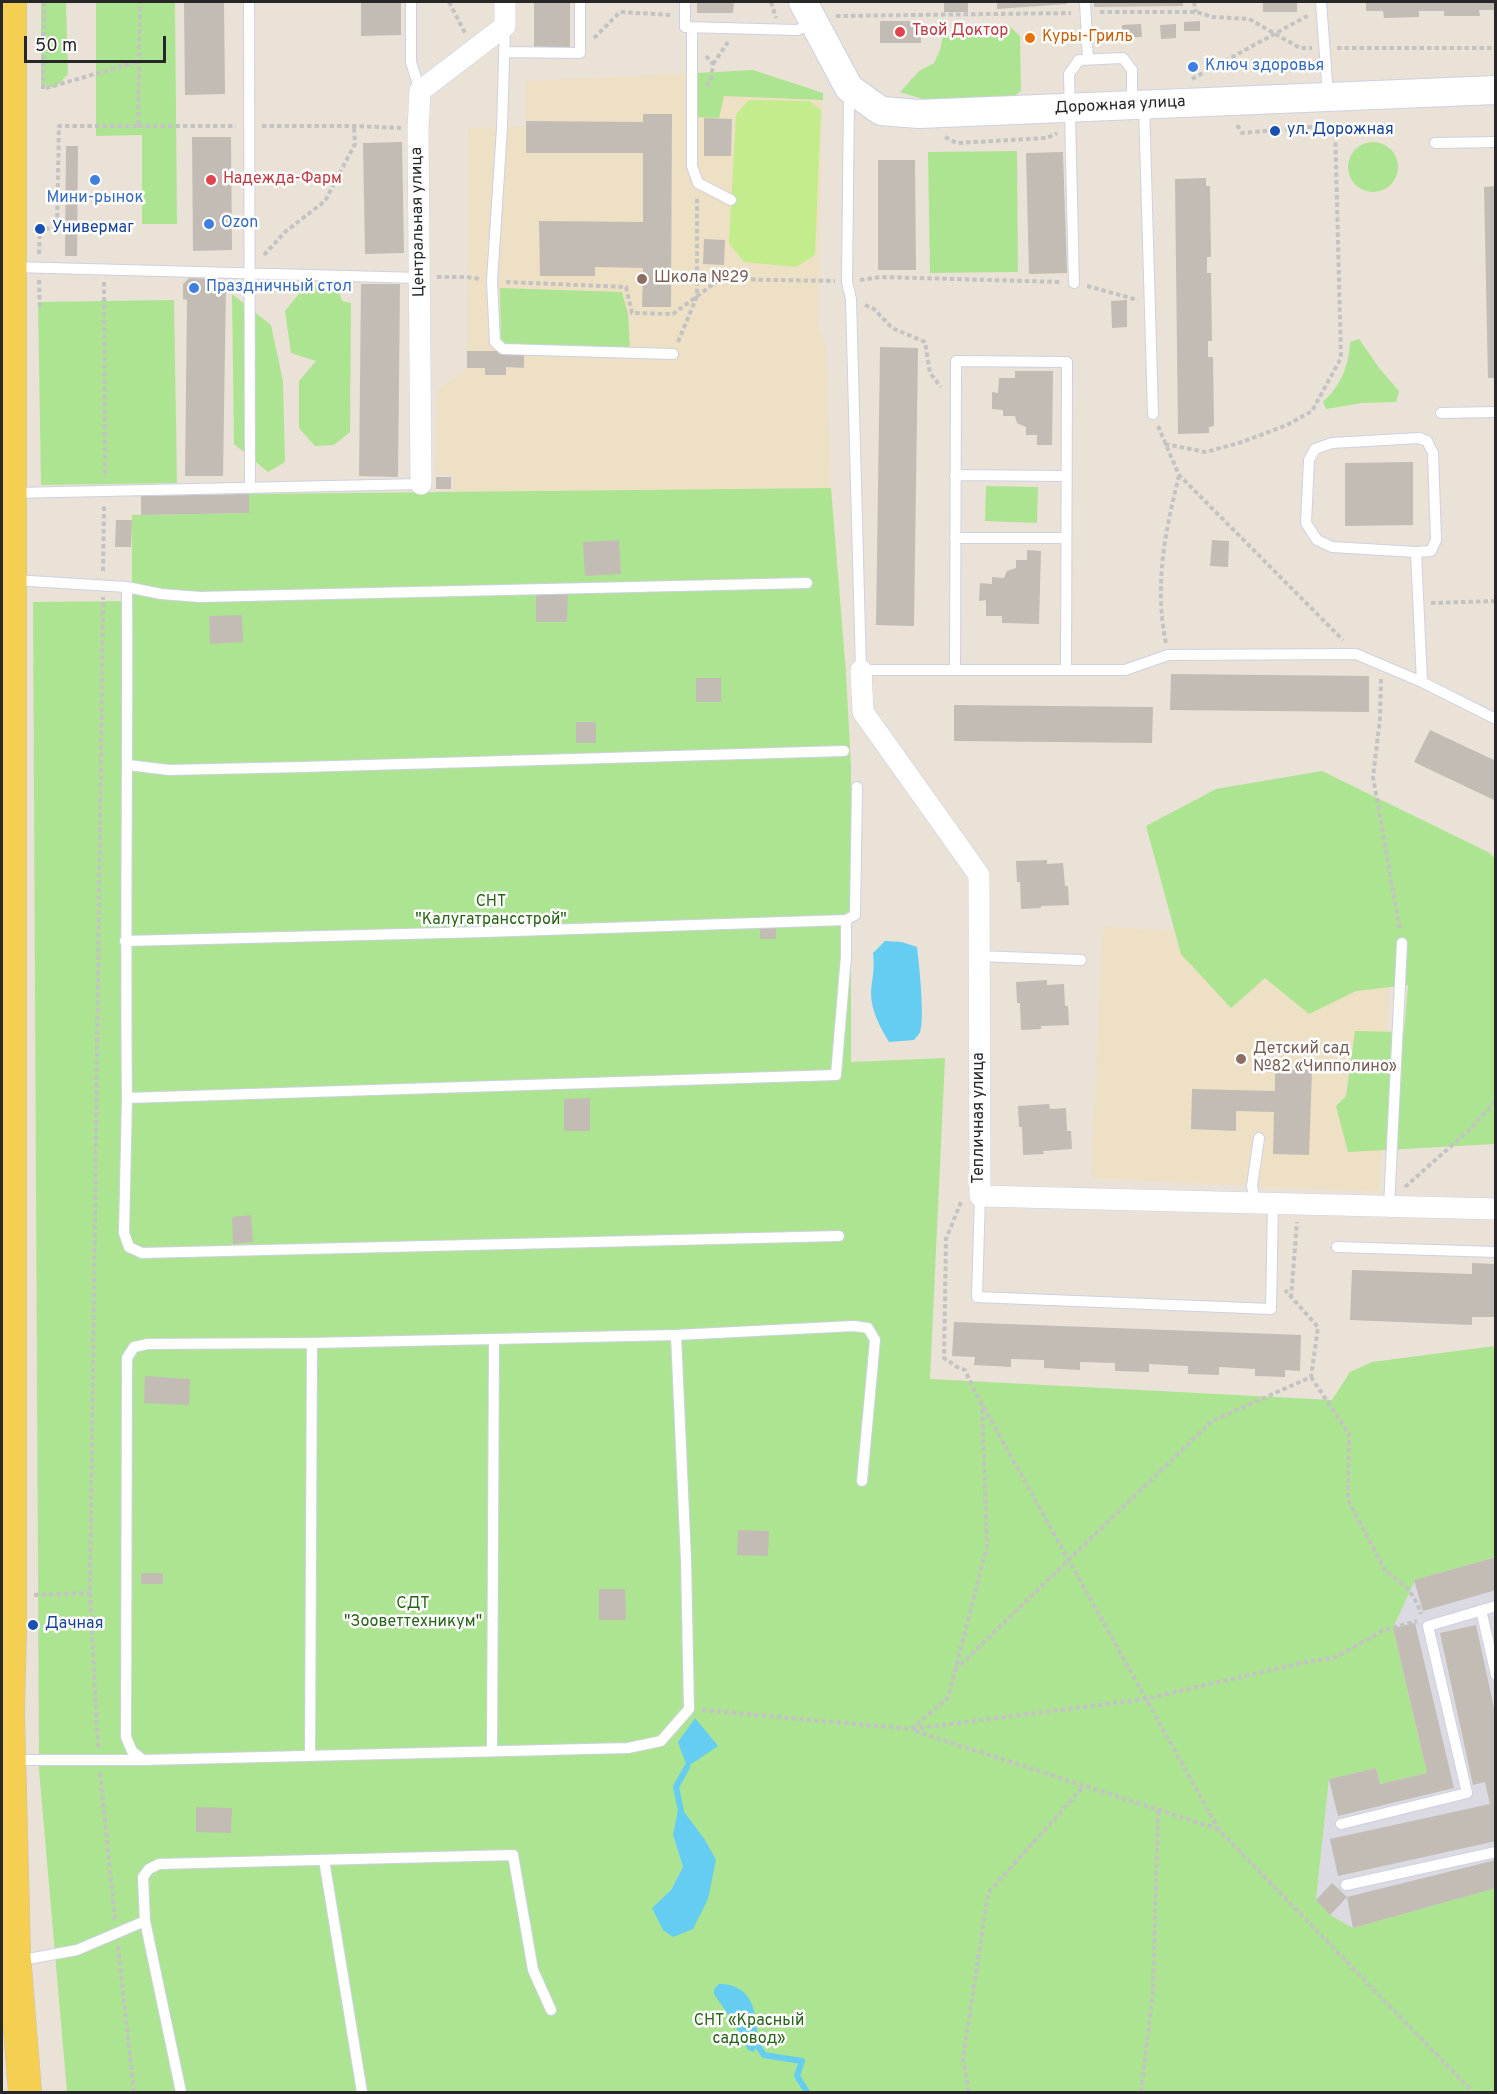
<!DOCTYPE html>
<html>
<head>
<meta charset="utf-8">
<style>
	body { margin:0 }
	#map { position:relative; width:1497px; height:2094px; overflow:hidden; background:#eae2d7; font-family:Overpass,sans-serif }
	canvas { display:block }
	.frame { position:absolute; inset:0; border:3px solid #272727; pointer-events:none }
	.scale { position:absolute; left:24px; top:36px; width:142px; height:27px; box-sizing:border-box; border:3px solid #272727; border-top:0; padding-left:8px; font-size:18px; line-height:21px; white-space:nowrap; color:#272727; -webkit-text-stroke:4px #fff; paint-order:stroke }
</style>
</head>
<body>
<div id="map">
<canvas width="1497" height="2094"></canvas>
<div class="frame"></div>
<div class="scale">50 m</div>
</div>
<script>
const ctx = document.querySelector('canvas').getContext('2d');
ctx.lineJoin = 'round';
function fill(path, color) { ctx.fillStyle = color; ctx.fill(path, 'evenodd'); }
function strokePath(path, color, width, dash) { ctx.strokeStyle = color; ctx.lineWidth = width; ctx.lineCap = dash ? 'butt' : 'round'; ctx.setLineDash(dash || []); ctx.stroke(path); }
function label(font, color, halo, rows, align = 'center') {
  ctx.font = font + ' Overpass,sans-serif'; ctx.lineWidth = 5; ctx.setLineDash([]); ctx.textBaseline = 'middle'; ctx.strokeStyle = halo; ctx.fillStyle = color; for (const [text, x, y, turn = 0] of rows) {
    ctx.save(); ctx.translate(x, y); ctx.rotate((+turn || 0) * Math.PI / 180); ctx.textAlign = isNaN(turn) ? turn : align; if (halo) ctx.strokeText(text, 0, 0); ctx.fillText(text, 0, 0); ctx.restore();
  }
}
fill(new Path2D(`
	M1495 1557V1888L1353 1928 1330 1915 1316 1900 1329 1779 1376 1768 1381 1784 1427 1773 1393 1628 1414 1580Z`), '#dbd9e2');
fill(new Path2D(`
	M753 70 823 93 818 329 826 344 831 488 453 492V475L435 474 438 389 467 368 468 128 526 127V81Z
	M1103 927 1392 941 1379 1192 1091 1178Z`), '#ede0c5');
fill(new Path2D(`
	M41 2H66L68 74 55 88 41 84Z
	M96 2H175L177 224H142V135L96 136Z
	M1009 26 1020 36 1021 91 1011 99 936 103 900 92 919 71 934 63 940 50 943 35 961 27Z
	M753 70 823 93V100L724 96 719 118 697 117V73Z
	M1348 167a25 25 0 1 1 50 0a25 25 0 1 1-50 0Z
	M1017 151 1018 272 930 273 928 152Z
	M307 284 338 288 342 301 351 303 350 432 334 445 315 446 299 428V381L316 361 291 353 285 311Z
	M500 288 622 292 628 314 630 349 505 345 501 338Z
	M232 294 271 325 283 381 285 462 268 472 234 444Z
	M174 300 177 483 41 485 38 302Z
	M1359 339 1380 369 1399 391 1396 402 1362 403 1326 409 1323 402C1341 385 1349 366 1350 342Z
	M986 486 1038 487 1037 523 985 521Z
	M831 488 846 673 851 766V1062L945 1058 930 1379 1332 1400 1350 1372 1372 1362 1495 1346V1557L1415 1580 1393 1628 1427 1773 1380 1784 1376 1768 1329 1779 1316 1900 1330 1915 1353 1928 1495 1888V2092H67L39 1770 33 602 132 601V515L249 513V494ZM673 1835 708 1899 652 1909 671 1890 683 1867Z
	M1322 771 1488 852 1496 859 1495 1144 1348 1152 1336 1106 1346 1096 1355 1031 1404 1032 1408 985 1356 991 1309 1014 1265 978 1231 1008 1181 954 1146 826 1216 789Z`), '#ade491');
fill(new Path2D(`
	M749 100 809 101 821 110 815 255 796 267 744 262 729 243 736 114Z`), '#c3ec8c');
fill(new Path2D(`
	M885 941 902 942 917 947C919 963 925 1019 920 1032 919 1035 916 1037 914 1040L889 1042C880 1027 871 1011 871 992 872 978 875 970 873 953Z
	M695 1718 718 1746 687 1767 678 1742Z
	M679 1805 705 1840 716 1860 708 1899 693 1929 673 1937 663 1930 652 1908 671 1890 683 1867 673 1835Z
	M719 1984C747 1984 755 2003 757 2029 758 2038 758 2045 754 2052L748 2050 734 2023 714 1994V1989Z`), '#65ccf2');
strokePath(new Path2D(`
	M681 1811 676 1787 687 1767
	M754 2040 764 2055 802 2061 797 2076 807 2092`), '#65ccf2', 6);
fill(new Path2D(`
	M184 2H224L225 94 185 95Z
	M361 2H401V35L361 36Z
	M534 2H570V47L534 48Z
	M697 2H734L733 13H697Z
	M944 2H968V12H944Z
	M997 2H1067V4L997 9Z
	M1094 2H1183V6L1094 7Z
	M1263 2H1297V12H1263Z
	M1366 2H1496V10H1479L1480 16H1444V11H1419V17L1384 18 1383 11H1366Z
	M880 21H921V43H880Z
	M1200 21V31H1184V22Z
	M1141 24 1142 37 1123 38 1122 25Z
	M1176 24V38L1161 39 1160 25Z
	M643 114H672L671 307H642L643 268 595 267V276H540L539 221 643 222V153H526V121L643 122Z
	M704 118 732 119 731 156H704Z
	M192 137H231L232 250 193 251Z
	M402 142 404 253 365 254 363 143Z
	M66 146H78L77 256H65Z
	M1063 152 1067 273 1029 274 1026 153Z
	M878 160H915L916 270H878Z
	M1206 178V186H1210L1211 257H1207V273H1211L1212 341H1208V357H1213L1214 426 1209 427V433L1178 434 1175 179Z
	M1496 186V378H1488L1484 187Z
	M704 239 725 240 724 265 703 264Z
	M189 278 215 279V284H226L223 476H185L187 300 183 299V284Z
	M361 284H400L398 477 359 476Z
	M1127 300V327L1112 328 1111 301Z
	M880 347 918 348 914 626 876 625Z
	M467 351H524V368L506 367V375H485V368H467Z
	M1015 371H1053L1052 445H1037V435H1026V427L1017 423 1015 416H1003V410L992 409V392L998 393 999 378H1015Z
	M1413 462V525L1345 526V463Z
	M436 477H451V489H436Z
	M249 494V513L141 515V496Z
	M116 520H132L131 547H115Z
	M619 540 621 574 585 576 583 542Z
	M1212 540 1229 541 1228 567 1210 566Z
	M1027 550 1041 551 1039 624 1002 623V616H986V600L979 601 980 583 992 584V577L1004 578 1007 571 1016 568V560H1027Z
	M536 593 568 594 567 622H536Z
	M242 615 243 642 210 644 209 616Z
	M1171 674 1369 676V712L1170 710Z
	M696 678H721V702H696Z
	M954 705 1153 707 1152 743 954 741Z
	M576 722H596V743H576Z
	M1430 730 1496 761V801L1414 762Z
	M1047 860V864L1063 863 1065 886H1068L1069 905 1041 906V908L1021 909 1020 882H1017L1016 861Z
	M760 926H776V939H760Z
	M1047 980V985L1064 984 1065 1006H1068L1069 1025 1041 1026V1029L1021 1030 1020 1003H1017L1016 982Z
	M1275 1069 1312 1070 1309 1155 1273 1154 1274 1112 1236 1111V1131L1191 1129 1192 1089 1275 1091Z
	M590 1098V1131H564V1099Z
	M1049 1104 1050 1109 1066 1108 1067 1131H1071L1072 1149 1043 1151 1044 1154 1023 1155 1022 1127H1019L1018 1106Z
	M251 1215 253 1242 233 1244 232 1217Z
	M1472 1263 1496 1264V1317H1472V1325L1350 1320 1352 1270 1472 1274Z
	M954 1322 1301 1335 1300 1371 1285 1370V1377L1255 1376V1369L1219 1367V1375L1188 1374V1366L1149 1364V1372L1115 1371V1363L1080 1362V1370L1044 1368V1360L1011 1359V1367L974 1365 975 1357 952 1356Z
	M145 1376 190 1379 189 1405 144 1403Z
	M738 1530 769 1531 768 1556 737 1555Z
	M1496 1557V1590L1423 1611 1414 1580Z
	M141 1573H163V1584H141Z
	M599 1589H625L626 1620H599Z
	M1415 1623 1454 1788 1338 1816 1329 1779 1376 1768 1380 1784 1427 1773 1393 1628Z
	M1476 1625 1496 1717V1841L1338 1876 1330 1839 1490 1804 1485 1782 1473 1785 1440 1633Z
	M196 1807 232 1808 231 1833 196 1832Z
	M1496 1860V1888L1353 1928 1347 1897Z
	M1332 1883 1347 1897 1330 1915 1316 1900Z`), '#c2bcb4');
const lane = new Path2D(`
	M249 2 250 487
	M411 2V62L420 91
	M685 2V27L797 30 814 24
	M1085 2 1088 59
	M1321 2 1328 95
	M505 26 502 128 492 281 495 342 503 349 673 354
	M692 27V166L698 183 731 200
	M504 52 580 53V2
	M849 93 847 282 851 299 861 670H1125L1168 655 1356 654 1422 682 1496 719
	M1144 105 1153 414
	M1435 143 1496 142
	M12 267 420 278
	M1074 283 1069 74 1079 60 1123 58 1132 70V105
	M1441 413 1496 412
	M955 475 1066 476
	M13 493 421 484
	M955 538H1066
	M1416 552 1332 547 1317 540 1306 523 1309 460 1315 449 1332 443 1419 438 1427 441 1433 453 1436 540 1431 551 1416 552 1422 682
	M13 580 127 587 161 594 200 597 807 583
	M127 587C128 758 125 928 127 1098L836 1075 846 956V920
	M955 669 956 361 1067 362 1066 670
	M128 765 169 770 302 767 844 751
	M125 941 484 932 846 920 855 915 857 787
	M979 956 1081 960
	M127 1098 124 1233 129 1247 142 1253 839 1236
	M980 1196 977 1297 1271 1309 1273 1203
	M1255 1202 1252 1186 1259 1138
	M1389 1206 1402 943
	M1337 1247 1496 1252
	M676 1335 854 1326 868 1328 875 1340 862 1481
	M1481 1610 1496 1675
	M492 1751 494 1339
	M310 1755 312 1343
	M12 1760H143L628 1748 661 1741 689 1709 686 1560 676 1335 312 1343 148 1344 134 1347 127 1358 126 1737 132 1751 143 1760
	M1341 1824 1467 1793 1428 1626 1496 1606
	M324 1860 362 2092
	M1346 1885 1496 1852
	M17 1961 77 1950 145 1921
	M181 2092 145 1921 143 1877 149 1869 159 1864 513 1855 533 1970 551 2010`);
const street = new Path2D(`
	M421 484 418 129 420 91 505 26V2
	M861 670 863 712 979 875 980 1196 1496 1209`);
const secondary = new Path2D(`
	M803 2 849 88 881 111 919 114 1496 90`);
const primary = new Path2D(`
	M10 2V1626L8 1713 14 1955 25 2092`);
strokePath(lane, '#cdd1e1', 12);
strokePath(street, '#cdd1e1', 22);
strokePath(secondary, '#cdd1e1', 30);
strokePath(primary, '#c3c3c3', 34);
strokePath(new Path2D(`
	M44 2 43 89 140 61
	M449 2 465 33
	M771 2 776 18
	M1195 2 1194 7 1196 12
	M1100 12H1196L1213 17 1249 19 1300 48H1312
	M836 16 1071 13
	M594 38 620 12 672 15
	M1337 48H1496
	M706 56 713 64 711 81 706 86
	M713 64 728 42
	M1192 79 1309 15
	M138 126H236
	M262 126H354L401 128
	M945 137 957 143 1047 138 1057 133
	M39 254 40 229 57 228 59 126H138L140 2
	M264 255 285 232 325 201 355 144 354 126
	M437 277H466L480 279
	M39 280 40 310
	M860 280 881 277 1062 282
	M104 282 105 478
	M506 282 626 287 632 313 673 314 720 279 835 281
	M1087 286 1138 300
	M865 305 874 309 892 328 925 342 930 373 941 387
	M678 342 697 296V197
	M1158 426 1179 475 1343 640
	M1165 444 1206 452 1242 442 1287 425 1312 411 1341 358 1335 125 1242 133 1236 123
	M103 571 104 504
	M1431 603 1496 601
	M1166 643C1154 586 1165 531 1179 476
	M1381 679 1380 719 1373 777 1400 930
	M1405 1187 1468 1131 1496 1101
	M961 1202 946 1239 944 1358 957 1367 965 1370 974 1390 1219 1830 1473 2092
	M1291 1298 1297 1222
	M1311 1377 1349 1434 1348 1500 1385 1570 1409 1590 1418 1605 1421 1614
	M34 1595 90 1593
	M955 1670 1212 1421 1311 1377 1318 1327 1285 1290
	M702 1710 911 1729 948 1698 987 1546 982 1405
	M912 1729 1145 1699 1310 1661 1334 1658 1384 1630 1417 1621
	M915 1731 1218 1829
	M98 1747 90 1593 103 597
	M100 1773 115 1920
	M118 1946 134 2092
	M969 2092 963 2059 988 1893 1084 1786
	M1141 2092 1153 1991 1158 1810`), '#c3c3c3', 4, [4.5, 3]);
strokePath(lane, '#fff', 10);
strokePath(street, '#fff', 21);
strokePath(secondary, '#fff', 28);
strokePath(primary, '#f4cf52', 33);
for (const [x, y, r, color] of [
	[900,32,6,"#e0444e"],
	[1030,38,6,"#e8710a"],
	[1193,67,6,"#3f7fe0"],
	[1275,131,6,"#1a4fb4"],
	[95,180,6,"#3f7fe0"],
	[211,180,6,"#e0444e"],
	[209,224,6,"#3f7fe0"],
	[40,229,6,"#1a4fb4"],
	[642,279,6,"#8d6e63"],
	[194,288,6,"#3f7fe0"],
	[1241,1059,6,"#8d6e63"],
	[33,1625,6,"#1a4fb4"]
]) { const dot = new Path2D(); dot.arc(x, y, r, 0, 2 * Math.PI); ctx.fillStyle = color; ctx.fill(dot); strokePath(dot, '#fff', 2); }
label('16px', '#be3a42', '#fff', [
	["Твой Доктор",912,32],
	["Надежда-Фарм",223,180]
], 'left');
label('16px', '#c56008', '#fff', [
	["Куры-Гриль",1042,38]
], 'left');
label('16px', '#366cbe', '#fff', [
	["Ключ здоровья",1205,67],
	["Мини-рынок",95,199,"center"],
	["Ozon",221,224],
	["Праздничный стол",206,288]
], 'left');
label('16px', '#272727', '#fff', [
	["Дорожная улица",1120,106,-3],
	["Центральная улица",419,222,-91],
	["Тепличная улица",980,1118,-90]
]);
label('16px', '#164399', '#fff', [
	["ул. Дорожная",1287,131],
	["Универмаг",52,229],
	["Дачная",45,1625]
], 'left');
label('16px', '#785e54', '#fff', [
	["Школа №29",654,279],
	["Детский сад",1253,1050],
	["№82 «Чипполино»",1253,1068]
], 'left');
label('16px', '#276417', '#fff', [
	["СНТ",491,903],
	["\"Калугатрансстрой\"",491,921],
	["СДТ",413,1605],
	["\"Зооветтехникум\"",413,1623],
	["СНТ «Красный",749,2022],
	["садовод»",749,2040]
]);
</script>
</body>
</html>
